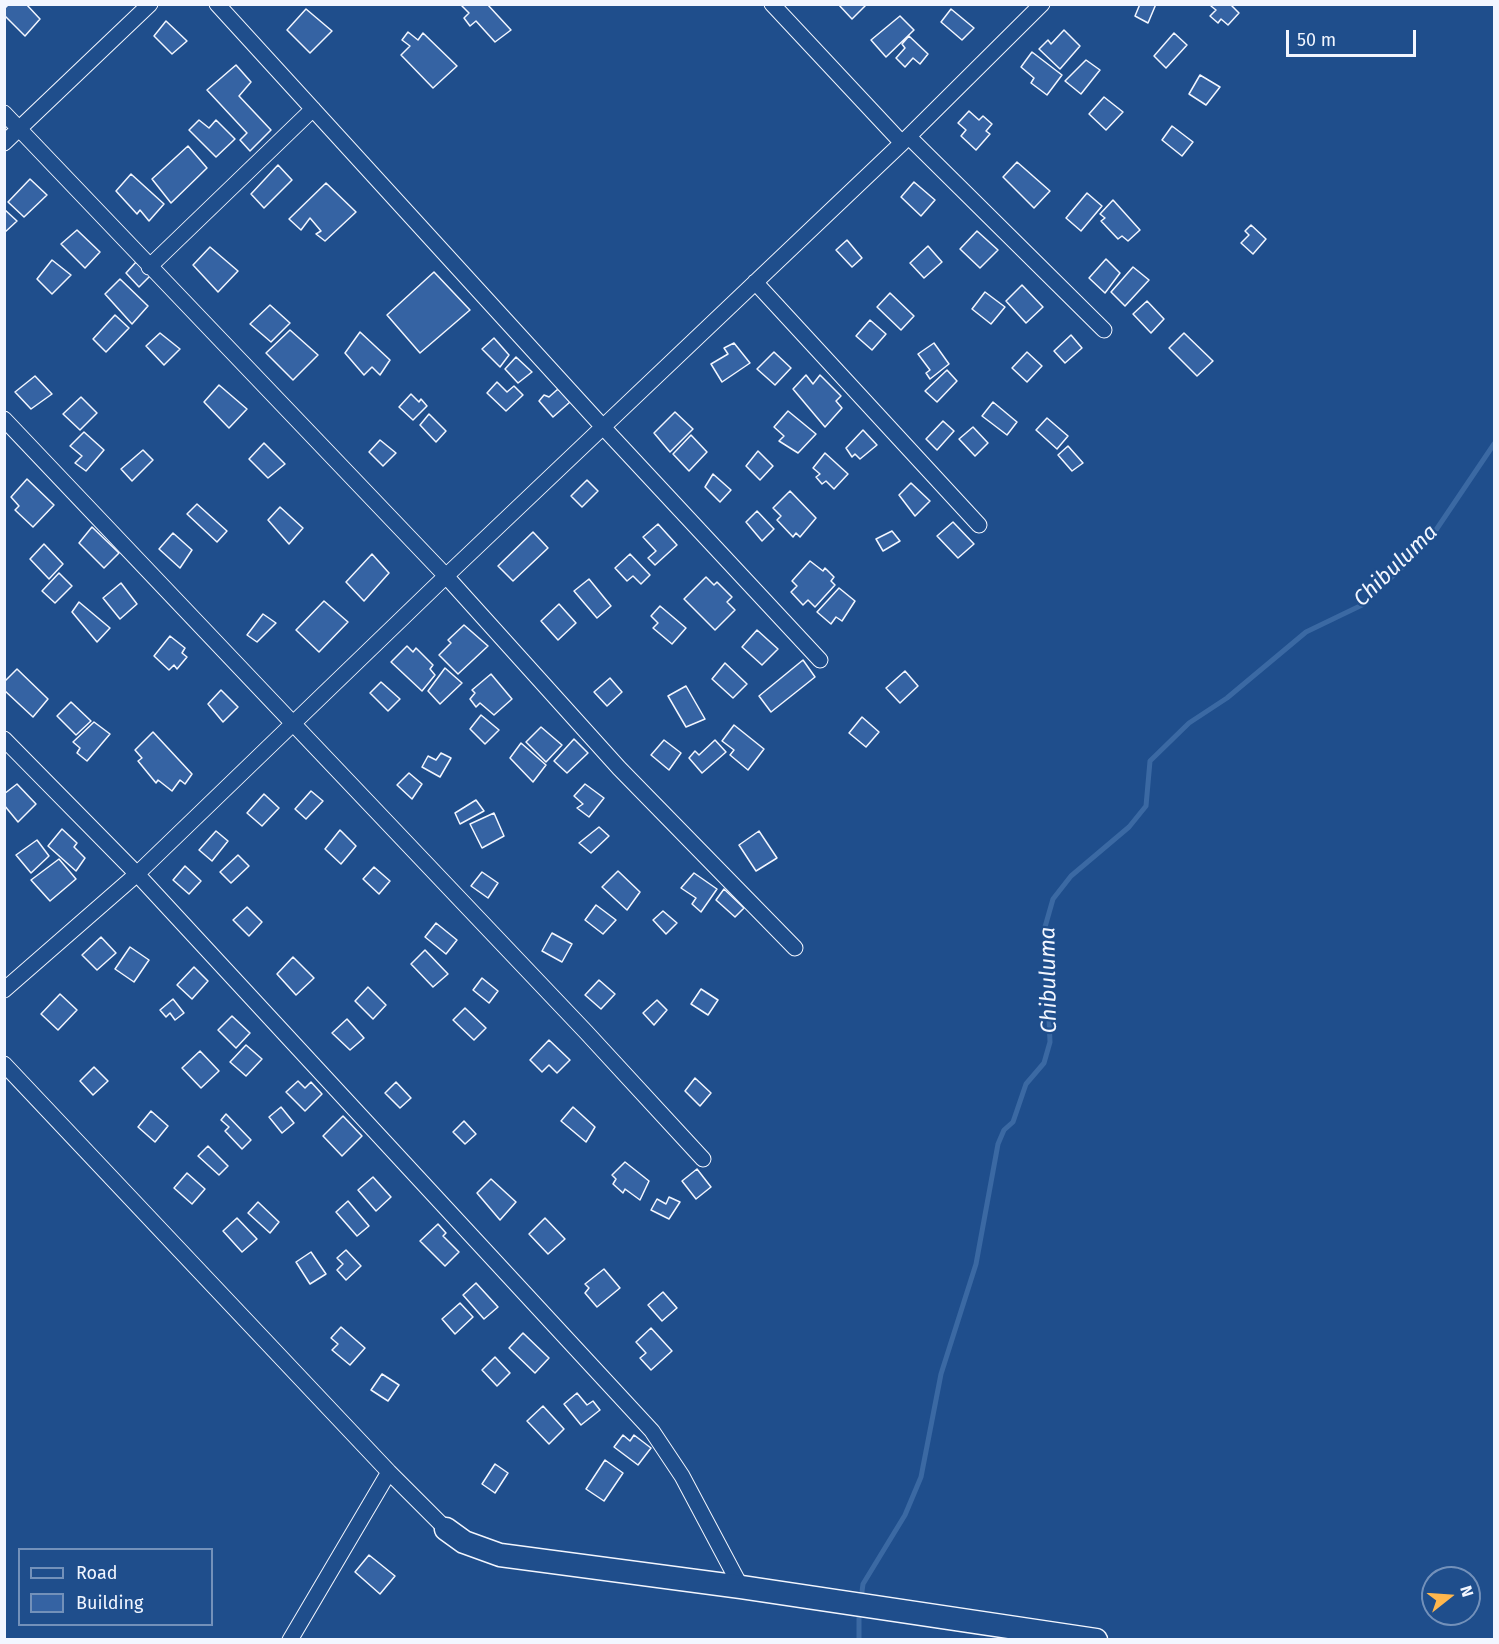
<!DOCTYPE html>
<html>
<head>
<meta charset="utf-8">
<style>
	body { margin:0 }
	#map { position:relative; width:1499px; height:1644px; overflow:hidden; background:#1f4e8c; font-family:"Fira Sans",sans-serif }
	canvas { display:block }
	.frame { position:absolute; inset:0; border:6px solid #f2f6ff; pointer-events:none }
	.legend { position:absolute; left:18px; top:1548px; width:195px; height:78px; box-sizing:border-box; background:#1f4e8c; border:2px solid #7391ba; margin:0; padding:8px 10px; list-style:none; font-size:18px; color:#f2f6ff }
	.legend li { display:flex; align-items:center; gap:12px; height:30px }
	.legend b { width:30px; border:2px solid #7391ba }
	.north { position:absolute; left:1421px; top:1566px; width:60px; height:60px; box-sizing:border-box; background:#1f4e8c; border:2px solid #7391ba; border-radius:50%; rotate:73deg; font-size:16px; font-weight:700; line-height:24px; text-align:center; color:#f2f6ff }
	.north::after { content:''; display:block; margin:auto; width:21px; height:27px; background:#ffb74d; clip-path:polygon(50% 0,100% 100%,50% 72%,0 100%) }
	.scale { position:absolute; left:1286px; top:30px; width:130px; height:27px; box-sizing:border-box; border:3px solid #f2f6ff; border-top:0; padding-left:8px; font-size:18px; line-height:21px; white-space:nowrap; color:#f2f6ff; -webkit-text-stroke:4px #1f4e8c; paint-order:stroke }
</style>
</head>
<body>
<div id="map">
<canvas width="1499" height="1644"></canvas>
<div class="frame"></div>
<ul class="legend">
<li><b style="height:8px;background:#1f4e8c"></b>Road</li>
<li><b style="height:16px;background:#3563a3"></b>Building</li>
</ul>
<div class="north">N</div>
<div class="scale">50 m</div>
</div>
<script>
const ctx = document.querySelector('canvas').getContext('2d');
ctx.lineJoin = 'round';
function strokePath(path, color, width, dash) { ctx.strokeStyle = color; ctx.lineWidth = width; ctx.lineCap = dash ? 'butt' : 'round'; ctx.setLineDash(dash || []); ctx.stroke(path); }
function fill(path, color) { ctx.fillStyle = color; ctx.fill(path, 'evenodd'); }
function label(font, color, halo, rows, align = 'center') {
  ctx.font = font + ' "Fira Sans",sans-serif'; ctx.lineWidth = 4.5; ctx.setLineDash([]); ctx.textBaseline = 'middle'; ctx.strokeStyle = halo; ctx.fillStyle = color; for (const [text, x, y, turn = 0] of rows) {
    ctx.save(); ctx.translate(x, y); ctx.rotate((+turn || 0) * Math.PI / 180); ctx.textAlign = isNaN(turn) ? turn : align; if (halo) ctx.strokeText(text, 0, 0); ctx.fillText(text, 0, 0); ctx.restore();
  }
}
strokePath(new Path2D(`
	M861 1599 863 1584 905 1515 921 1477 941 1374 976 1264 998 1144 1004 1130 1013 1122 1026 1084 1044 1063 1050 1042 1045 927 1053 899 1071 876 1129 827 1146 806 1150 761 1189 723 1227 698 1306 632 1362 605 1413 557 1436 530 1494 444
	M859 1611V1640`), '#3b69a3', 5);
const building = new Path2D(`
	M9 4H26L40 19 25 36 4 15V9Z
	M460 4H487L511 30 495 42 476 21 470 26 464 18 469 13Z
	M838 4H867L852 19Z
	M1140 4H1156L1148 23 1135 16Z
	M1213 4H1230L1239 13 1228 25 1221 19 1218 23 1210 16 1216 10 1211 6Z
	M306 9 332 31 310 53 287 30Z
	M951 9 974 28 962 40 941 22Z
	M900 16 914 30 886 57 871 40Z
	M166 21 187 41 172 54 154 36Z
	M1064 30 1080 46 1060 69 1039 49 1048 40 1051 44Z
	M408 32 418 40 423 33 457 66 433 88 401 55 410 46 402 40Z
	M1174 33 1187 45 1166 68 1154 56Z
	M909 36 928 54 920 64 913 58 905 67 896 58 905 48 902 44Z
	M1032 52 1062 75 1047 95 1031 83 1034 78 1021 67Z
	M1086 60 1100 70 1081 94 1065 81Z
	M236 65 251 82 239 96 271 130 250 151 240 140 247 133 207 90Z
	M1200 75 1220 87 1206 105 1189 94Z
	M1104 97 1123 112 1106 130 1089 114Z
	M969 111 979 120 983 116 992 124 986 131 990 134 976 150 961 136 966 130 958 123Z
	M199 120 209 128 216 120 235 139 216 157 189 130Z
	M1172 126 1193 142 1182 156 1162 140Z
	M188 146 207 168 171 203 152 179Z
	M1017 162 1050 191 1034 208 1003 177Z
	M278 165 292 180 264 208 251 194Z
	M131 174 164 204 149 221 140 210 137 214 116 191Z
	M30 179 47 195 24 217 8 202Z
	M914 182 935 200 921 216 901 197Z
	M326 183 356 212 325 241 316 234 321 231 310 218 301 230 289 219Z
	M1087 193 1102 206 1081 231 1066 218Z
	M1113 200 1140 230 1128 241 1122 236 1118 239 1101 221 1105 218 1100 214Z
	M4 209 17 221 4 233Z
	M1251 225 1266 239 1253 254 1241 243 1249 235 1245 231Z
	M77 230 100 252 85 268 61 244Z
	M977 231 998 250 980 268 960 249Z
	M847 240 862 258 852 267 836 250Z
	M928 246 942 262 924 278 910 263Z
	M210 247 238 271 218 292 193 265Z
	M1106 259 1120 273 1105 293 1089 278Z
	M52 260 71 275 52 294 37 279Z
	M136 262 150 276 139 287 126 273Z
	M1133 267 1149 280 1125 306 1111 292Z
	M434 272 470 310 420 353 387 315Z
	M120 279 148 306 132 324 105 294Z
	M1022 285 1043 307 1026 323 1006 301Z
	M985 292 1005 307 991 324 972 309Z
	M890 293 914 316 901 330 877 307Z
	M1147 301 1164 319 1151 333 1133 314Z
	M270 305 290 323 271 342 250 324Z
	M115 315 129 328 106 352 93 339Z
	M870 320 886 334 872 350 856 336Z
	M290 330 318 355 293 380 266 353Z
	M360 332 390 360 380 375 372 367 364 375 345 353Z
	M160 333 180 349 164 365 146 346Z
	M1184 333 1213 361 1197 376 1169 348Z
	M1071 335 1082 348 1065 363 1054 351Z
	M494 338 509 355 500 367 482 349Z
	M734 343 750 363 722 382 711 364 728 354 724 348Z
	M934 343 949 364 930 379 926 373 930 370 918 354Z
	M774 352 791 368 775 385 757 369Z
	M1027 352 1042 366 1027 382 1012 368Z
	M516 357 532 372 518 383 505 369Z
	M947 370 957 381 937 402 925 391Z
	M806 375 813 384 820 375 841 396 836 401 842 408 825 427 793 389Z
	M35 376 52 394 31 409 15 392Z
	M497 382 507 392 514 386 523 395 506 411 487 393Z
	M219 385 247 409 229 428 204 402Z
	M558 389 570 402 553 417 539 401 544 395 549 397Z
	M411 394 419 402 421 399 427 406 413 420 399 407Z
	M81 397 97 413 80 430 63 414Z
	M993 402 1017 422 1007 435 982 416Z
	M788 411 816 434 798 453 779 441 784 436 774 427Z
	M675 412 693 429 670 452 654 433Z
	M429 414 446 431 436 442 420 425Z
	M1047 418 1068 436 1057 449 1036 430Z
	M943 421 954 431 937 450 926 439Z
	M973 427 988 443 975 456 959 439Z
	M863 430 877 445 860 459 855 454 852 457 846 448Z
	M84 432 104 450 86 471 75 463 82 456 70 446Z
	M691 435 707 452 689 471 673 454Z
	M380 440 396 453 383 466 369 452Z
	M264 443 285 464 268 478 249 459Z
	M1068 446 1083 463 1072 471 1058 455Z
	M143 450 153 460 132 481 121 469Z
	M758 451 773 466 760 480 746 466Z
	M825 453 848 474 834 489 826 481 822 484 816 477 820 474 813 468Z
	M713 474 731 490 720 502 705 487Z
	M27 479 54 505 33 527 15 510 19 506 11 497Z
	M587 480 598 491 582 507 571 496Z
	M911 483 930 501 915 516 899 495Z
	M790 491 816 518 800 537 796 533 793 537 777 520 781 516 773 508Z
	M197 504 227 531 217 542 187 514Z
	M280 507 303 528 289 544 268 520Z
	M757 511 774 529 762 541 746 522Z
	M953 522 974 544 958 558 937 536Z
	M658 524 677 545 655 565 648 558 656 551 643 537Z
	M92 527 119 553 104 568 79 543Z
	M892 531 900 541 883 551 876 539Z
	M533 532 548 548 513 581 498 566Z
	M173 533 192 550 180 568 159 549Z
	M44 544 63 564 49 579 30 559Z
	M372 554 389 573 364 601 346 582Z
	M630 554 650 575 641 584 633 576 627 581 615 568Z
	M810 561 823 571 825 568 834 577 831 581 835 585 815 607 808 600 803 605 791 592 797 586 792 581Z
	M59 573 72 586 55 603 42 591Z
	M706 577 714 585 717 582 732 597 727 602 735 610 715 630 684 599Z
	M589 579 611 606 597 618 574 591Z
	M121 583 137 604 120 619 103 598Z
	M839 588 855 601 842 621 836 617 831 624 817 612Z
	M324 601 348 622 319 652 296 630Z
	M79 602 110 628 97 642 72 612Z
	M559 604 576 623 558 640 541 621Z
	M660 606 686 628 672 644 653 628 658 623 651 616Z
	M263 614 276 623 257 642 247 635Z
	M464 625 488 646 458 674 439 655 451 643 448 640Z
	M757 630 778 649 762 665 742 647Z
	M170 636 185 648 182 653 187 657 177 669 174 665 169 670 154 656Z
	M407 646 413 652 416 648 433 665 430 669 435 675 422 691 391 662Z
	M803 660 815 677 771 712 759 696Z
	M725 663 747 684 733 698 712 679Z
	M445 668 462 683 440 704 428 691Z
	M17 669 48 699 33 717 4 690V682Z
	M905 671 918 686 900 703 886 688Z
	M491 674 512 699 494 715 480 703 476 707 470 699 475 693 472 690Z
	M610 678 622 692 607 706 594 692Z
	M381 682 400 699 388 711 370 693Z
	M686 686 705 719 686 727 668 696Z
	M221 690 238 707 223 722 208 704Z
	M71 702 91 721 76 735 57 716Z
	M481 715 499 730 485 744 470 729Z
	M862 717 879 732 866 747 849 733Z
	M94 722 110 734 87 761 77 753 80 748 73 742Z
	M734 725 764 749 748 770 730 755 734 750 722 741Z
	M541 727 562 745 546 762 526 742Z
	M153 732 192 774 185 784 180 780 172 791 158 780 156 783 138 761 142 758 135 750Z
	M574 739 588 753 567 773 554 761Z
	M664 740 681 753 669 770 651 755Z
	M715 740 726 752 702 773 689 758 695 751 699 755Z
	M521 743 546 765 533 782 510 758Z
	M441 753 451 758 440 777 422 767 428 756 436 760Z
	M409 773 422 784 412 799 397 785Z
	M17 784 36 804 18 822 4 805V794Z
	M585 784 604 798 589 817 577 808 583 804 574 796Z
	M311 791 323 801 306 819 295 809Z
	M264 794 279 808 262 826 247 813Z
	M476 800 484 811 460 824 455 813Z
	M494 813 504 836 482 848 470 824Z
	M599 827 609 836 591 853 579 843Z
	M62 829 77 843 74 847 85 858 76 871 48 846Z
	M340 830 356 846 341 864 325 849Z
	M216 831 228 841 212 861 199 850Z
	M759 831 777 858 756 871 739 845Z
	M37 840 49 856 31 873 16 855Z
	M238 855 249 866 231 883 220 872Z
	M59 859 76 879 50 901 31 880Z
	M185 866 201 881 189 894 173 880Z
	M374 867 390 881 379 894 363 879Z
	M618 871 640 892 627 910 602 887Z
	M482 872 498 883 488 898 471 886Z
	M694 873 717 889 701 912 692 904 696 898 681 888Z
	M724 889 744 908 735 917 716 900Z
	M596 905 616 920 603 934 585 920Z
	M247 907 262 922 249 936 233 920Z
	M663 911 677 923 666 934 653 920Z
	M436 923 457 940 446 954 425 937Z
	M552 933 572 944 562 962 542 951Z
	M101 937 116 953 97 970 82 955Z
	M130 947 149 960 134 982 115 969Z
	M425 950 448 974 433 987 411 964Z
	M293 957 314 978 296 995 277 974Z
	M194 967 208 981 192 999 177 985Z
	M482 978 498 991 489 1003 473 990Z
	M599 980 615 994 601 1009 585 995Z
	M368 987 386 1005 373 1019 355 1001Z
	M701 989 718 1000 708 1015 691 1004Z
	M60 994 77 1010 58 1030 41 1014Z
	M173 999 184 1013 175 1020 170 1013 166 1017 160 1010Z
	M657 1000 667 1010 654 1025 643 1013Z
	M465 1008 486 1028 474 1040 453 1020Z
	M232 1016 250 1033 236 1048 218 1030Z
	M347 1019 364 1038 350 1050 332 1033Z
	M549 1040 570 1060 557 1073 549 1065 542 1072 530 1060Z
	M246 1045 262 1059 246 1076 230 1062Z
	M200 1051 219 1071 201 1088 182 1068Z
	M94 1067 108 1081 93 1095 80 1081Z
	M695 1078 711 1093 700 1106 685 1091Z
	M298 1081 305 1088 311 1082 322 1094 305 1111 286 1092Z
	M396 1082 411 1098 400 1108 385 1093Z
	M281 1107 294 1123 282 1133 269 1117Z
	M573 1107 595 1127 586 1142 561 1121Z
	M151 1111 168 1126 155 1142 138 1127Z
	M226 1114 251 1140 242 1149 225 1131 229 1127 221 1120Z
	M343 1116 362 1136 342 1156 323 1136Z
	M464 1121 476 1134 465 1144 453 1132Z
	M208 1146 228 1166 219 1175 198 1156Z
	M625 1162 649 1181 640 1200 625 1189 623 1193 613 1184 616 1179 612 1175Z
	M697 1169 711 1187 696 1199 682 1181Z
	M187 1173 205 1189 192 1204 174 1188Z
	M373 1177 391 1197 376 1211 358 1190Z
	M491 1179 516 1202 500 1220 477 1193Z
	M669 1197 680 1202 669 1219 651 1210 657 1199 666 1204Z
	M348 1201 369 1226 357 1236 336 1212Z
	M258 1202 279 1222 270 1233 248 1213Z
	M237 1218 257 1239 242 1252 223 1231Z
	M545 1218 565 1239 548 1254 529 1234Z
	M438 1224 446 1233 443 1236 459 1252 445 1266 420 1241Z
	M346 1250 361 1266 346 1280 337 1270 343 1264 337 1258Z
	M311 1252 326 1274 310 1284 296 1262Z
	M604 1269 620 1288 597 1307 585 1293 589 1288 585 1284Z
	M476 1283 498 1307 484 1319 463 1295Z
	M663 1292 677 1308 662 1321 648 1305Z
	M460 1303 473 1317 455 1334 442 1319Z
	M341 1327 365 1348 350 1365 332 1350 338 1344 331 1338Z
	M651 1328 672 1351 651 1370 640 1358 646 1353 636 1342Z
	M523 1333 549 1358 535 1373 509 1348Z
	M495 1357 510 1373 497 1386 482 1370Z
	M382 1374 399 1385 388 1401 371 1390Z
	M577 1393 587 1405 593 1401 600 1410 581 1425 564 1404Z
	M543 1406 564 1429 549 1444 527 1421Z
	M623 1435 630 1441 634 1435 651 1448 638 1465 614 1447Z
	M605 1460 623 1473 604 1501 586 1489Z
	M495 1464 508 1473 495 1493 482 1484Z
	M369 1555 395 1576 380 1594 355 1572Z`);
fill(building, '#3563a3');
strokePath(building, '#f2f6ff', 1.5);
const street = new Path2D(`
	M217 4 603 427 820 660
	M772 4 902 143
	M4 113 446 576 619 768 795 948
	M909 137 1104 330
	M4 143 150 4
	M149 267 313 109
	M755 282 979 525
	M4 419 586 1032 703 1159
	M4 739 137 874 652 1431 682 1476 741 1587
	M4 990 137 874 446 576 902 143 1042 4
	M4 1064 389 1472 446 1529
	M290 1640 389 1472`);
const secondary = new Path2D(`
	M446 1529 464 1542 500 1555 741 1587 1096 1640`);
strokePath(street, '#f2f6ff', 17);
strokePath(secondary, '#f2f6ff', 25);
strokePath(street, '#1f4e8c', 15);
strokePath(secondary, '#1f4e8c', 22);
label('italic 22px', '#f2f6ff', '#1f4e8c', [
	["Chibuluma",1396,566,-44],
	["Chibuluma",1049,980,-91]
]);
</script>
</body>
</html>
